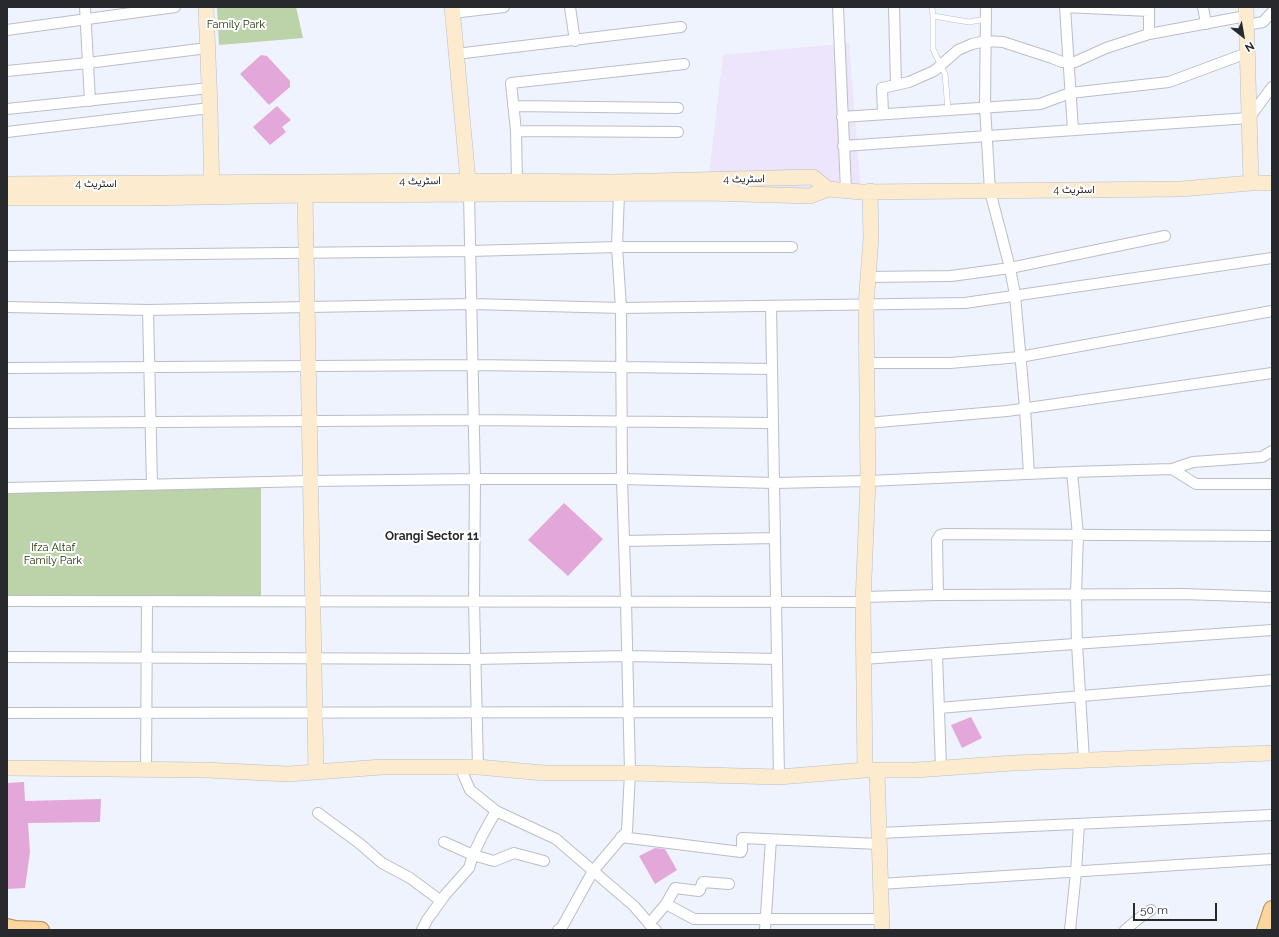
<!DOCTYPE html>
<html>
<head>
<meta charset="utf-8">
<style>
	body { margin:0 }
	#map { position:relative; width:1279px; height:937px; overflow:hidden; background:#eef3fe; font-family:Raleway,sans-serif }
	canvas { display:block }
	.frame { position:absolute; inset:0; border:8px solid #27292d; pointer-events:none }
	.north { position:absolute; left:1223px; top:16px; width:40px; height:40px; -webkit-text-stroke:3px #fff; paint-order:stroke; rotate:149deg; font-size:11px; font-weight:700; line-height:16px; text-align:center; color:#27292d }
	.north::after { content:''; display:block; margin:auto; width:14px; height:18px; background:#27292d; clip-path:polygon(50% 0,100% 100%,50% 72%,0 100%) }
	.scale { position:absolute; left:1133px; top:903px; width:84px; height:18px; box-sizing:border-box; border:2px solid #27292d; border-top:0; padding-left:5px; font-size:12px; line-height:14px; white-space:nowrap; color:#27292d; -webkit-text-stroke:3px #fff; paint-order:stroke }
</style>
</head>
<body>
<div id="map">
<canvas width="1279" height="937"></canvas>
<div class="frame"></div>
<div class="north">N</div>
<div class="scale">50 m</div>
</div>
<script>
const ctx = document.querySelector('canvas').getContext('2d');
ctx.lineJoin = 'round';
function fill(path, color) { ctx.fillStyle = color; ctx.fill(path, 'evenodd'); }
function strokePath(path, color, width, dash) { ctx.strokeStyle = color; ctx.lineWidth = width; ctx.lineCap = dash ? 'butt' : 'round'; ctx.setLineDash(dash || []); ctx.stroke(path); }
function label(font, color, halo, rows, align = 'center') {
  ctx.font = font + ' Raleway,Vazirmatn,sans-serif'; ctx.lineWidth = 4; ctx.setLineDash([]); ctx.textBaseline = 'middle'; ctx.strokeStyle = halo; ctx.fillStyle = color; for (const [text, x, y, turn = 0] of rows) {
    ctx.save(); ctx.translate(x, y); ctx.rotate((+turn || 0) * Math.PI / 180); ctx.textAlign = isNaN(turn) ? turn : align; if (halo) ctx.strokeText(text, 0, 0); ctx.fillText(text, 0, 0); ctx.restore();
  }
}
fill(new Path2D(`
	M849 43 861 192 707 193 723 55Z`), '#ece5fb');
fill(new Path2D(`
	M217 7H296L303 38 219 45Z
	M261 482V601H7V488Z`), '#bcd2a9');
fill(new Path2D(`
	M261 55 267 56 290 81V87L269 105 240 74Z
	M277 106 291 120 282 127 286 132 270 145 253 127Z
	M564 503 603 539 568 576 528 540Z
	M971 717 982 738 962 748 951 725Z
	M24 782 25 801 101 799 100 822 28 823 30 852 25 888 7 889V783Z
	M655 848 665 849 677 870 655 884 639 856Z`), '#e3a8d9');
const lane = new Path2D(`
	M932 7 933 16 969 22 986 19
	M933 16V49L945 74 948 110`);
const street = new Path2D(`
	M85 7 90 101
	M570 7 575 41
	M838 7 846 190
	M894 7 896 85
	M986 7 985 107 990 191 1010 268 1015 295 1025 408 1029 474
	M1065 7 1073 130
	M1065 7 1149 11
	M1149 7V34
	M1203 7 1206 24
	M452 13 504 7
	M1246 25 1263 22 1272 12
	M7 30 175 7
	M456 54 681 27
	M7 71 88 63 207 48
	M513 106 678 108
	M7 109 210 88
	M883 114 882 88 909 82 934 71 958 50 972 44 986 41 1003 42 1052 58 1062 62H1075L1106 48 1149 34 1246 16
	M842 117 1040 104 1070 93 1169 82 1247 53
	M516 131 678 132
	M7 132 210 108
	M843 146 1249 118 1272 87
	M517 181 516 131 511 83 684 64
	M469 194 475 479 474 602 478 767
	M7 256 470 251 617 247H792
	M868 277 951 276 1010 268 1165 236
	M771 306 779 777
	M7 307 148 310 471 304 621 308 965 303 1272 258
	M148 310 152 485
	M867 363H950L1020 357 1272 311
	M7 368 472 365 772 369
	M7 423 474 420 773 423
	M867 423 1007 411 1272 373
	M1272 451 1262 457 1193 462 1172 469 1196 484H1272
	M1072 472 1078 535 1076 594 1077 644 1084 760
	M7 488 310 481 475 479H622L774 483 868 481 1072 472 1172 469
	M624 541 775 538
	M938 595 937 540 940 535 944 534 1272 536
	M863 597 938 595 1183 594 1272 597
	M7 601 863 602
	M937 654 941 768
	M7 657 475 659 627 656 777 659
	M863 659 1272 630
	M939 708 1272 680
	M7 713C264 711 521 713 777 712
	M460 767 470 790 496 811 556 839 634 906 652 927 656 930
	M146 769 147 601
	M318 813 359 843 382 863 410 878 441 901
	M879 833 1272 815
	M621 837 741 852 742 850V838L879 844
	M444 842 473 855 494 861 514 853 544 861
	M880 884 1272 859
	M666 904 694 919H881
	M649 924 666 904 675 888 699 891 700 890 702 883 703 882 729 884
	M422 930 427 920 445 895 469 868 473 855 482 836 496 811
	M558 930 562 927 593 871 627 831 630 773 626 602 622 479 621 308 617 247 619 193
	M765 930 771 839
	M1070 930 1076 872 1079 824
	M1125 930 1138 919 1151 910`);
const secondary = new Path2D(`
	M206 7 210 108 212 194
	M452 7 469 191
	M1246 7 1251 183
	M7 184 468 181 614 182 813 177 828 189
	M305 195 316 772
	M7 198H149L305 195 707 193 810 196 828 189 861 192 1181 189 1251 183H1272
	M7 768 205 770 288 774 382 767H478L544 773H630L779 777 865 770H916L1013 763 1272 753
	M865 770 863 602 868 481 866 305 871 238 870 191
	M877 770 882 930`);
const primary = new Path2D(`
	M7 927 15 929 41 930
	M1265 930 1272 909`);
strokePath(lane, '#b9bec8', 6);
strokePath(street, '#b9bec8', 12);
strokePath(secondary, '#b9bec8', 16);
strokePath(primary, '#ae884c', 18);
strokePath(lane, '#fff', 5);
strokePath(street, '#fff', 10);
strokePath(secondary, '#fcebce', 15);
strokePath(primary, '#fad69e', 16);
label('11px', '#203405', '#fff', [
	["Family Park",236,25],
	["Ifza Altaf",53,548],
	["Family Park",53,561]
]);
label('11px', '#27292d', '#fff', [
	["اسٹریٹ 4",744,179,-1],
	["اسٹریٹ 4",420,181,-1],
	["اسٹریٹ 4",96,184],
	["اسٹریٹ 4",1074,190]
]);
label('bold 12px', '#27292d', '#fff', [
	["Orangi Sector 11",432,536]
]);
</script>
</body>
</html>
